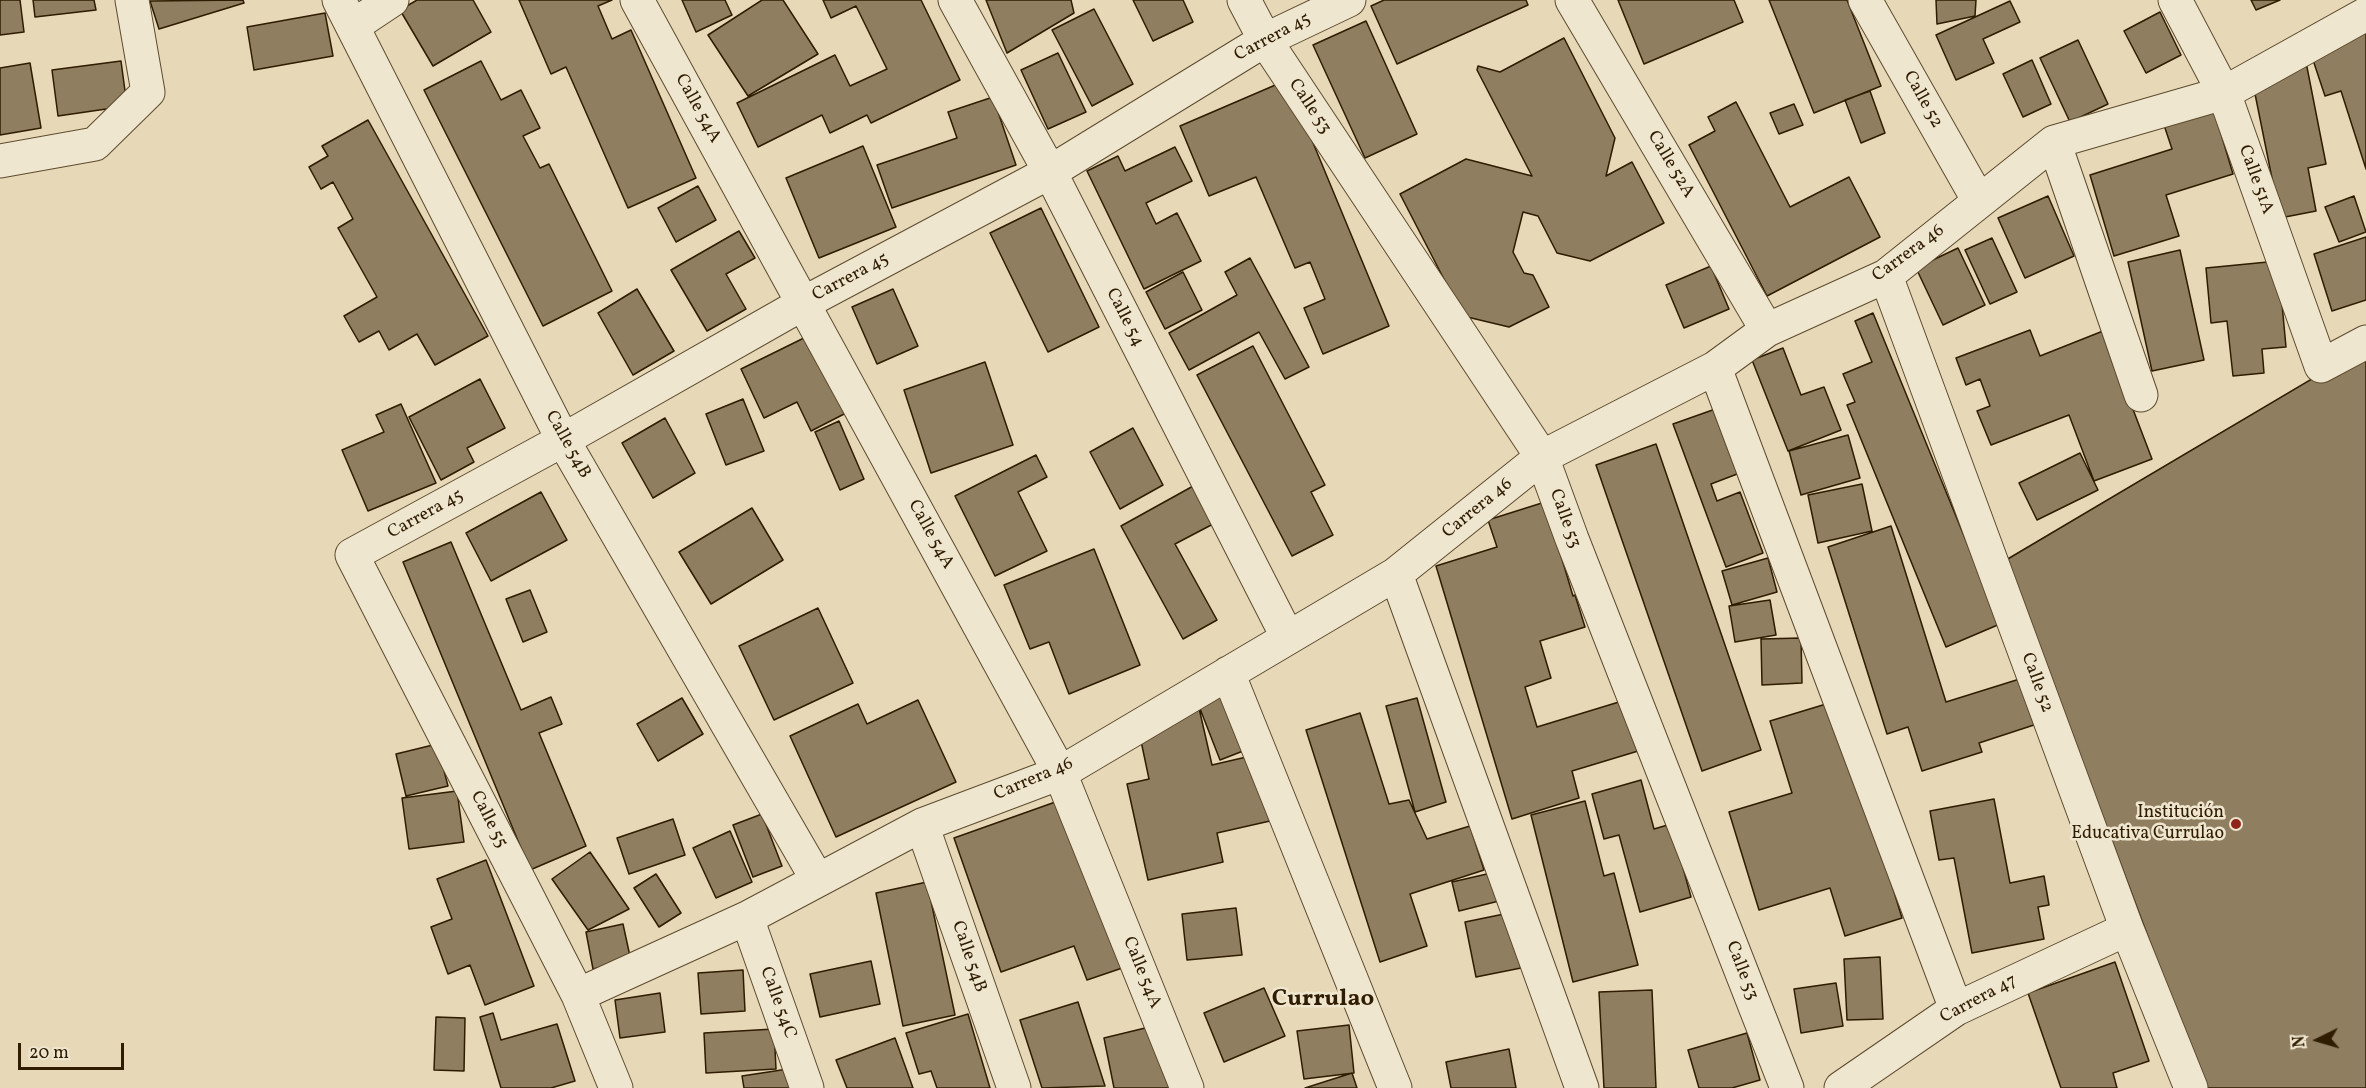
<!DOCTYPE html>
<html>
<head>
<meta charset="utf-8">
<style>
	body { margin:0 }
	#map { position:relative; width:2366px; height:1088px; overflow:hidden; background:#e7d8b7; font-family:Vollkorn,serif }
	canvas { display:block }
	.north { position:absolute; left:2288px; top:1010px; width:60px; height:60px; -webkit-text-stroke:4px #efe6d0; paint-order:stroke; rotate:265deg; font-size:16px; font-weight:700; line-height:24px; text-align:center; color:#2f1c01 }
	.north::after { content:''; display:block; margin:auto; width:21px; height:27px; background:#2f1c01; clip-path:polygon(50% 0,100% 100%,50% 72%,0 100%) }
	.scale { position:absolute; left:18px; top:1043px; width:106px; height:27px; box-sizing:border-box; border:3px solid #2f1c01; border-top:0; padding-left:8px; font-size:18px; line-height:21px; white-space:nowrap; color:#2f1c01; -webkit-text-stroke:4px #efe6d0; paint-order:stroke }
</style>
</head>
<body>
<div id="map">
<canvas width="2366" height="1088"></canvas>
<div class="north">N</div>
<div class="scale">20 m</div>
</div>
<script>
const ctx = document.querySelector('canvas').getContext('2d');
ctx.lineJoin = 'round';
function fill(path, color) { ctx.fillStyle = color; ctx.fill(path, 'evenodd'); }
function strokePath(path, color, width, dash) { ctx.strokeStyle = color; ctx.lineWidth = width; ctx.lineCap = dash ? 'butt' : 'round'; ctx.setLineDash(dash || []); ctx.stroke(path); }
function label(font, color, halo, rows, align = 'center') {
  ctx.font = font + ' Vollkorn,serif'; ctx.lineWidth = 5; ctx.setLineDash([]); ctx.textBaseline = 'middle'; ctx.strokeStyle = halo; ctx.fillStyle = color; for (const [text, x, y, turn = 0] of rows) {
    ctx.save(); ctx.translate(x, y); ctx.rotate((+turn || 0) * Math.PI / 180); ctx.textAlign = isNaN(turn) ? turn : align; if (halo) ctx.strokeText(text, 0, 0); ctx.fillText(text, 0, 0); ctx.restore();
  }
}
const building = new Path2D(`
	M0 0H20L24 32 0 35Z
	M33 0H94L96 10 35 17Z
	M243 0 244 3 159 29 150 1Z
	M417 0H473L491 32 433 66 400 10Z
	M519 0H612L598 6 612 39 631 30 696 178 628 208 566 67 551 74Z
	M682 0H725L732 15 696 32Z
	M762 0H783L818 54 748 96 708 35Z
	M823 0H921L960 80 871 123 867 115 830 133 822 115 758 147 737 103 835 55 850 86 887 69 856 6 831 18Z
	M986 0H1071L1074 13 1007 53Z
	M1133 0H1183L1193 22 1153 41Z
	M1384 0H1526L1528 5 1397 64 1371 6Z
	M1618 0H1734L1743 22 1644 64Z
	M1769 0H1847L1881 86 1814 113Z
	M1936 0H1976L1975 16 1937 24Z
	M2251 0H2280L2256 10Z
	M2010 1 2020 22 1983 39 1994 63 1956 80 1936 35Z
	M1094 9 1133 84 1092 106 1052 30Z
	M2160 12 2181 55 2146 73 2124 31Z
	M325 13 333 56 254 70 247 27Z
	M1366 21 1417 134 1365 158 1313 45Z
	M2366 26V169L2341 91 2325 96 2308 45Z
	M1564 38 1615 138 1606 176 1632 162 1664 223 1590 261 1557 253 1538 216 1523 212 1513 252 1524 273 1533 275 1549 307 1509 327 1463 316 1400 194 1466 159 1532 176 1477 70 1478 66 1500 72Z
	M2078 40 2108 104 2070 122 2040 58Z
	M1058 53 1086 112 1048 129 1021 70Z
	M2032 60 2051 104 2023 117 2003 74Z
	M121 61 127 106 58 116 52 70Z
	M481 61 501 100 521 90 540 128 523 136 540 168 549 164 612 291 543 326 424 90Z
	M2306 62 2326 164 2308 168 2316 211 2280 218 2251 74Z
	M30 63 41 128 0 135V68Z
	M1287 80 1389 326 1323 354 1304 308 1325 299 1310 262 1295 268 1256 177 1209 196 1180 126Z
	M1870 91 1885 133 1861 143 1845 100Z
	M993 97 1016 165 892 208 877 165 957 138 948 112Z
	M1736 102 1790 207 1849 177 1880 237 1767 296 1689 145 1715 131 1708 117Z
	M1794 104 1803 125 1779 134 1770 113Z
	M2214 110 2233 174 2166 195 2179 236 2114 256 2090 175 2172 149 2164 125Z
	M368 120 488 336 435 365 417 334 389 350 379 331 359 342 344 316 377 297 338 228 353 219 333 182 321 189 309 167 328 156 322 146Z
	M863 146 896 227 819 258 786 178Z
	M1175 147 1192 181 1146 203 1156 224 1177 213 1201 261 1144 289 1087 171 1118 156 1125 171Z
	M698 186 716 220 676 242 658 208Z
	M2048 196 2074 256 2025 278 1998 218Z
	M2354 196 2366 232 2339 242 2325 207Z
	M1041 208 1099 327 1048 352 990 233Z
	M739 231 755 258 726 274 746 309 707 331 671 270Z
	M2366 237V300L2332 311 2314 254Z
	M1992 238 2017 292 1990 304 1965 250Z
	M1958 248 1985 305 1943 325 1916 268Z
	M2180 250 2204 360 2152 371 2128 262Z
	M1250 258 1309 367 1285 379 1259 332 1189 370 1169 333 1237 295 1225 272Z
	M2278 261 2286 347 2262 349 2264 373 2233 376 2227 321 2211 323 2206 268Z
	M1711 266 1729 309 1684 328 1666 285Z
	M1183 272 1202 310 1165 329 1146 292Z
	M637 289 674 351 633 375 598 313Z
	M893 289 918 346 877 364 852 307Z
	M1873 313 2000 624 1946 647 1847 405 1855 402 1843 374 1872 362 1855 321Z
	M2030 330 2040 356 2103 331 2152 459 2094 481 2069 415 1991 445 1977 411 1990 406 1980 379 1966 385 1956 358Z
	M810 335 848 412 811 431 797 402 764 418 741 369Z
	M1253 346 1325 485 1311 492 1333 535 1292 556 1197 375Z
	M2366 347V1088H2205L2006 560Z
	M1783 348 1801 395 1824 387 1841 430 1788 451 1752 360Z
	M985 362 1013 445 931 473 904 390Z
	M480 379 505 428 467 448 474 462 441 480 409 417Z
	M743 399 764 451 726 465 706 414Z
	M401 404 436 483 368 511 342 450 384 432 376 415Z
	M1721 407 1745 471 1711 484 1717 501 1740 492 1763 553 1726 567 1673 424Z
	M665 418 695 473 653 498 622 443Z
	M839 421 864 479 840 490 815 432Z
	M1133 428 1163 485 1120 509 1090 452Z
	M1848 435 1860 478 1801 495 1789 451Z
	M1656 444 1761 750 1702 771 1596 465Z
	M2080 453 2098 490 2037 520 2019 483Z
	M1036 455 1047 477 1018 492 1047 551 995 576 955 496Z
	M1862 484 1872 531 1818 543 1808 495Z
	M1195 485 1215 523 1175 544 1217 620 1183 639 1121 526Z
	M541 492 567 540 491 581 466 533Z
	M1545 502 1573 596 1575 595 1585 627 1540 641 1551 678 1525 687 1537 727 1632 698 1648 748 1572 771 1579 798 1512 819 1436 566 1497 547 1488 520Z
	M752 508 783 560 711 604 679 552Z
	M1891 526 1946 702 2026 677 2040 723 1979 743 1982 752 1922 771 1908 727 1887 734 1828 547Z
	M451 542 521 710 551 697 562 724 539 733 586 846 530 870 403 562Z
	M1094 549 1140 665 1069 694 1049 642 1030 649 1004 585Z
	M1768 558 1777 592 1732 605 1722 571Z
	M530 590 547 632 523 642 506 599Z
	M1770 600 1776 635 1735 642 1729 606Z
	M818 608 853 683 774 720 739 646Z
	M1801 638 1802 683 1762 685 1761 639Z
	M1239 685 1261 744 1220 760 1197 701Z
	M682 698 703 734 658 761 637 724Z
	M1417 698 1446 802 1415 812 1386 706Z
	M918 700 956 782 836 837 790 736 858 704 867 724Z
	M1836 701 1902 918 1845 936 1830 888 1759 910 1729 812 1792 793 1770 721Z
	M1199 708 1212 765 1255 755 1270 821 1217 833 1223 862 1148 880 1127 784 1149 779 1137 722Z
	M1360 713 1389 804 1409 800 1427 839 1470 826 1484 870 1410 894 1427 946 1380 962 1306 730Z
	M437 744 448 786 406 796 396 754Z
	M1641 780 1654 829 1671 824 1691 897 1640 912 1619 835 1604 839 1592 794Z
	M457 791 464 842 409 849 402 798Z
	M1075 795 1134 964 1087 980 1074 946 1001 972 954 838Z
	M1994 799 2010 883 2044 876 2049 905 2038 907 2044 939 1972 953 1954 858 1939 860 1930 811Z
	M1585 801 1604 876 1614 873 1638 965 1573 982 1531 815Z
	M762 814 782 866 753 877 733 825Z
	M673 819 685 855 629 874 617 838Z
	M730 831 752 882 716 898 693 848Z
	M590 852 629 909 588 930 552 879Z
	M486 860 534 986 485 1005 470 965 448 974 431 927 452 919 437 879Z
	M1500 871 1507 899 1459 911 1452 882Z
	M656 874 681 913 659 927 634 888Z
	M927 882 955 1015 903 1026 876 893Z
	M1236 908 1242 955 1187 960 1182 914Z
	M1509 913 1521 968 1476 977 1465 922Z
	M623 924 631 961 593 969 586 932Z
	M1880 957 1883 1019 1847 1020 1844 959Z
	M871 961 880 1004 820 1017 810 974Z
	M2115 962 2149 1061 2113 1073 2117 1088H2061L2028 993Z
	M743 970 745 1011 701 1014 698 973Z
	M1836 983 1843 1026 1801 1033 1794 989Z
	M1264 988 1285 1036 1224 1062 1204 1013Z
	M1652 990 1656 1088H1604L1599 992Z
	M660 993 665 1032 620 1038 615 1000Z
	M1078 1002 1105 1086 1042 1088 1020 1020Z
	M493 1013 501 1040 557 1024 575 1081 551 1088H501L480 1017Z
	M968 1014 990 1088H937L931 1071 919 1074 906 1033Z
	M436 1017 465 1018 464 1071 434 1070Z
	M1174 1021 1190 1088H1114L1104 1038Z
	M1349 1025 1354 1073 1304 1079 1297 1031Z
	M774 1029 776 1069 706 1073 704 1033Z
	M1747 1033 1760 1080 1732 1088H1699L1688 1050Z
	M895 1038 913 1088H847L836 1060Z
	M1509 1049 1516 1088H1451L1446 1062Z
	M788 1069 791 1088H744L742 1076Z
	M1352 1073 1357 1088H1305Z`);
fill(building, '#8f7e60');
strokePath(building, '#2f1c01', 1.5);
const street = new Path2D(`
	M339 0 563 440 817 879
	M637 0 1060 773 1187 1088
	M955 0 1050 172 1288 638
	M1244 0 1265 40 1542 457 1572 539 1787 1088
	M1572 0 1767 330
	M1865 0 1979 201
	M2175 0 2224 93 2321 366 2366 342
	M353 26 392 0
	M2054 142 2141 395
	M0 161 95 144 148 92 132 0
	M1886 276 2127 929 2191 1088
	M1715 368 1956 1009
	M1396 574 1582 1088
	M1228 673 1395 1088
	M922 825 1014 1088
	M747 918 807 1088
	M578 995 747 918 922 825 1060 773 1396 574 1542 457 1715 368 1767 330 1886 276 2054 142 2224 93 2366 14
	M616 1088 578 995 352 555 563 440 804 303 1050 172 1265 40 1349 0
	M1841 1088 1956 1009 2127 929`);
strokePath(street, '#5d4b2e', 35);
strokePath(street, '#efe6d0', 33);
for (const [x, y, r, color] of [
	[2236,824,6,"#8f2418"]
]) { const dot = new Path2D(); dot.arc(x, y, r, 0, 2 * Math.PI); ctx.fillStyle = color; ctx.fill(dot); strokePath(dot, '#efe6d0', 2); }
label('18px', '#2f1c01', '#efe6d0', [
	["Carrera 45",1273,38,-28],
	["Calle 52",1922,100,61],
	["Calle 53",1309,107,56],
	["Calle 54A",697,109,61],
	["Calle 52A",1670,165,59],
	["Calle 51A",2255,180,70],
	["Carrera 46",1909,254,-36],
	["Carrera 45",851,278,-28],
	["Calle 54",1124,318,63],
	["Calle 54B",567,445,61],
	["Carrera 46",1478,509,-39],
	["Carrera 45",426,515,-29],
	["Calle 53",1564,519,70],
	["Calle 54A",930,535,61],
	["Calle 52",2036,683,70],
	["Carrera 46",1034,780,-23],
	["Calle 55",488,820,63],
	["Calle 54B",968,957,71],
	["Calle 53",1741,971,69],
	["Calle 54A",1141,973,68],
	["Carrera 47",1979,1000,-28],
	["Calle 54C",777,1003,70]
]);
label('18px', '#2f1c01', '#efe6d0', [
	["Institución",2224,814],
	["Educativa Currulao",2224,835]
], 'right');
label('bold 24px', '#2f1c01', '#efe6d0', [
	["Currulao",1323,1001]
]);
</script>
</body>
</html>
